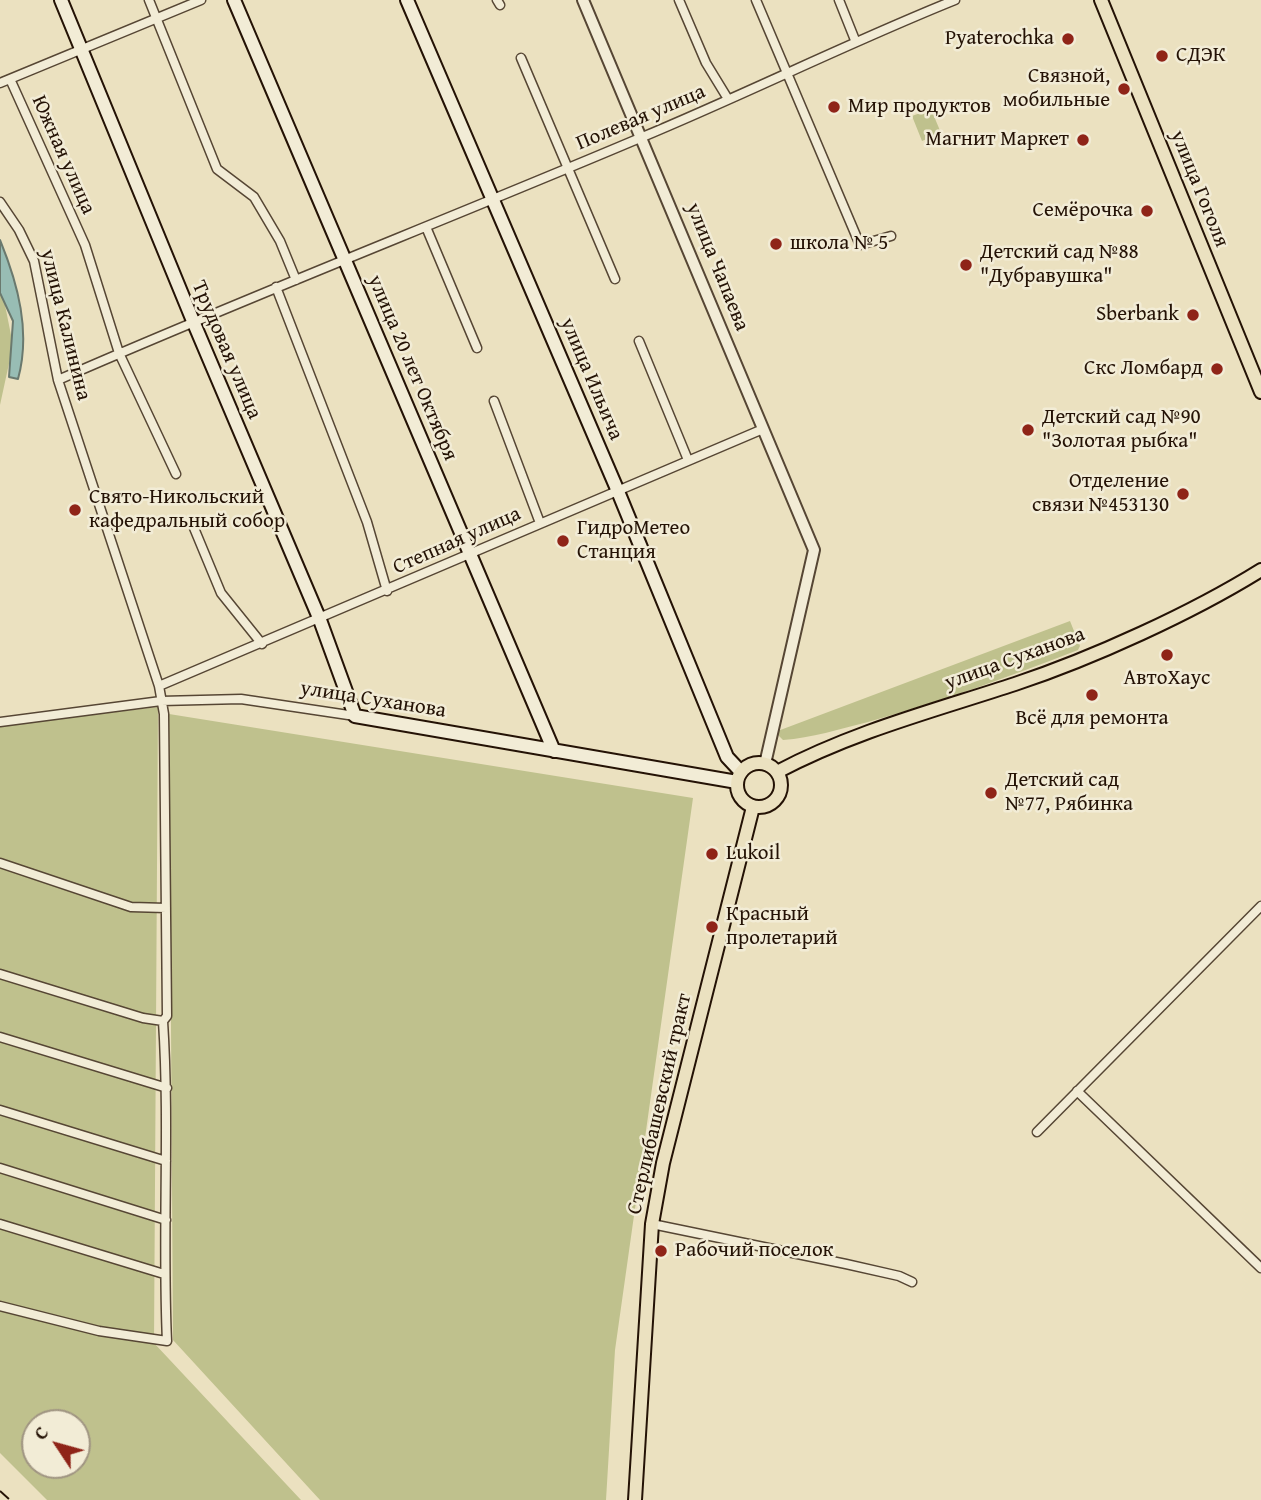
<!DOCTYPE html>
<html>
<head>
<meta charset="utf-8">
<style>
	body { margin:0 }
	#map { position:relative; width:1261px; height:1500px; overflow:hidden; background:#ebe1c0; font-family:"Gentium Book Plus",serif }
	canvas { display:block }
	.north { position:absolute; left:21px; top:1409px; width:70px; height:70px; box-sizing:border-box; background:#f2ecd6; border:2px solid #a09582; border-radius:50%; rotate:306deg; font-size:19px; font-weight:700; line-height:28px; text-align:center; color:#241205 }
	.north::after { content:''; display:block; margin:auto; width:24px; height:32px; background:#8f2418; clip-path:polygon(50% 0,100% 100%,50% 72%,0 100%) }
</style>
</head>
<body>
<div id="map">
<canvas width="1261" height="1500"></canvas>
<div class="north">С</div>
</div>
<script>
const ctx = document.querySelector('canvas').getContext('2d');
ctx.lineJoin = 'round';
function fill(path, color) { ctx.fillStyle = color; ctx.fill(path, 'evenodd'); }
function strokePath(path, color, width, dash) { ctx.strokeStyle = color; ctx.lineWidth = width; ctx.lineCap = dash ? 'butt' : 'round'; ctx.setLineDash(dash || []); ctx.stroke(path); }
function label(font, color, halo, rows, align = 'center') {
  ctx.font = font + ' "Gentium Book Plus",serif'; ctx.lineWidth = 5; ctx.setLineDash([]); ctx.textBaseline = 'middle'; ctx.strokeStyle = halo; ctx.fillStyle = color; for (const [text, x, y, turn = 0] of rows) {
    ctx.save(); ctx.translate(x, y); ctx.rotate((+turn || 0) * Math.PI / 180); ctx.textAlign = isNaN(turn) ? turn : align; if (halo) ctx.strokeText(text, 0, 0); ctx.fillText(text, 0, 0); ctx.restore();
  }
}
fill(new Path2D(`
	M931 109 941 133 922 141 912 116Z
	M0 280 13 345 0 405Z
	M1070 621 1080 646 1078 650C1009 677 939 702 868 722 839 729 812 738 783 740L775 732Z
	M158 707 154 1343 301 1500H47L0 1453V726ZM35 1423H77V1465H35Z
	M169 714 693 798 615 1350 606 1500H320L173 1340Z`), '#bfc18d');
const water = new Path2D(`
	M0 240C18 284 31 332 18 379L9 377 13 321 0 293Z`);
fill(water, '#98bdb4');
strokePath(water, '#6a796e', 2);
const minor = new Path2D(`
	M149 0 217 169 254 197 280 241 296 280
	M497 0 500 5
	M679 0 706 63 728 99
	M756 0 860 245 891 236
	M839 0 855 40
	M521 58 615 279
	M10 79 85 245 119 353 176 474
	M0 83 201 0
	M0 202 19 230 34 261 58 380 159 686 164 714 167 1016 163 1021 143 1018 0 974
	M426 227 477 348
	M276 287 367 522 387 591
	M639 341 688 460
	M58 380C250 296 446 220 640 138 746 94 848 43 955 0
	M494 401 540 523
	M194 528 221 593 262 644
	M159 686 763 429
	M0 722 161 701 241 699 355 716
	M0 863 131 907 166 908
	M0 1037 167 1088
	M1077 1091 1261 1268
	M0 1110 166 1161
	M1037 1132 1261 906
	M0 1168 166 1220
	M0 1224 164 1274
	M652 1224 846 1264 899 1276 912 1282
	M0 1306 99 1331 167 1341C162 1234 170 1128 163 1021`);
const tertiary = new Path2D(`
	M583 0 814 550 765 764`);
const secondary = new Path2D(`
	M61 0 193 321 320 620 355 716 737 782
	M234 0 554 751
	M407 0 617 489 727 757 741 772`);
const primary = new Path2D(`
	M1101 0 1261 392
	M737 785a22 22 0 1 1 44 0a22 22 0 1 1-44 0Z
	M777 772C855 731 933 711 1015 684 1093 658 1192 613 1261 570
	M635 1500 652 1224 663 1163 753 807`);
strokePath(minor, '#564634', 11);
strokePath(tertiary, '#564634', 14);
strokePath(secondary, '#241205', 16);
strokePath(primary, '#241205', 16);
strokePath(minor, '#f2ecd6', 8);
strokePath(tertiary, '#f2ecd6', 10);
strokePath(secondary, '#f2ecd6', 12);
strokePath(primary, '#ebe1c0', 12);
strokePath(new Path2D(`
	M0 1491 10 1500`), '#241205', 2, [12, 12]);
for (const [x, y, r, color] of [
	[1068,39,7,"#8f2418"],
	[1162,56,7,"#8f2418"],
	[1124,89,7,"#8f2418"],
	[834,107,7,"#8f2418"],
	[1083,140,7,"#8f2418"],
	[1147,211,7,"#8f2418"],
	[776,244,7,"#8f2418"],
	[966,265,7,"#8f2418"],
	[1193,315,7,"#8f2418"],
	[1217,369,7,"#8f2418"],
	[1028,430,7,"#8f2418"],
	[1183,494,7,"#8f2418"],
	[75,510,7,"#8f2418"],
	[563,541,7,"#8f2418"],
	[1167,655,7,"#8f2418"],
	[1092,695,7,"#8f2418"],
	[991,793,7,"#8f2418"],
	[712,854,7,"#8f2418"],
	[712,927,7,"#8f2418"],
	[661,1251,7,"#8f2418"]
]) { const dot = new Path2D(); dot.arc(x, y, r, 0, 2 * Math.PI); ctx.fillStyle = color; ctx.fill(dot); strokePath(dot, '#f2ecd6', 2.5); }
label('21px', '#241205', '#f2ecd6', [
	["Pyaterochka",1054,39,"right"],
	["СДЭК",1176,56],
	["Связной,",1110,77,"right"],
	["мобильные",1110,101,"right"],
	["Мир продуктов",848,107],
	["Магнит Маркет",1069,140,"right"],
	["Семёрочка",1133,211,"right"],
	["школа № 5",790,244],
	["Детский сад №88",980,253],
	["\"Дубравушка\"",980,277],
	["Sberbank",1179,315,"right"],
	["Скс Ломбард",1203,369,"right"],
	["Детский сад №90",1042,418],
	["\"Золотая рыбка\"",1042,442],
	["Отделение",1169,482,"right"],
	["связи №453130",1169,506,"right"],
	["Свято-Никольский",89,498],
	["кафедральный собор",89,522],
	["ГидроМетео",577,529],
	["Станция",577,553],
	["АвтоХаус",1167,679,"center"],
	["Всё для ремонта",1092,719,"center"],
	["Детский сад",1005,781],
	["№77, Рябинка",1005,805],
	["Lukoil",726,854],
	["Красный",726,915],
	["пролетарий",726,939],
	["Рабочий поселок",675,1251]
], 'left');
label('21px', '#241205', '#f2ecd6', [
	["Полевая улица",641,118,-23],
	["Южная улица",63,155,66],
	["улица Гоголя",1199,189,68],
	["улица Чапаева",717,267,68],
	["улица Калинина",65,325,76],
	["Трудовая улица",226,350,67],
	["улица 20 лет Октября",412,368,67],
	["улица Ильича",591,379,67],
	["Степная улица",457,541,-24],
	["улица Суханова",1015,659,-20],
	["улица Суханова",373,700,9],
	["Стерлибашевский тракт",660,1104,-77]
]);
</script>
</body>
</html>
